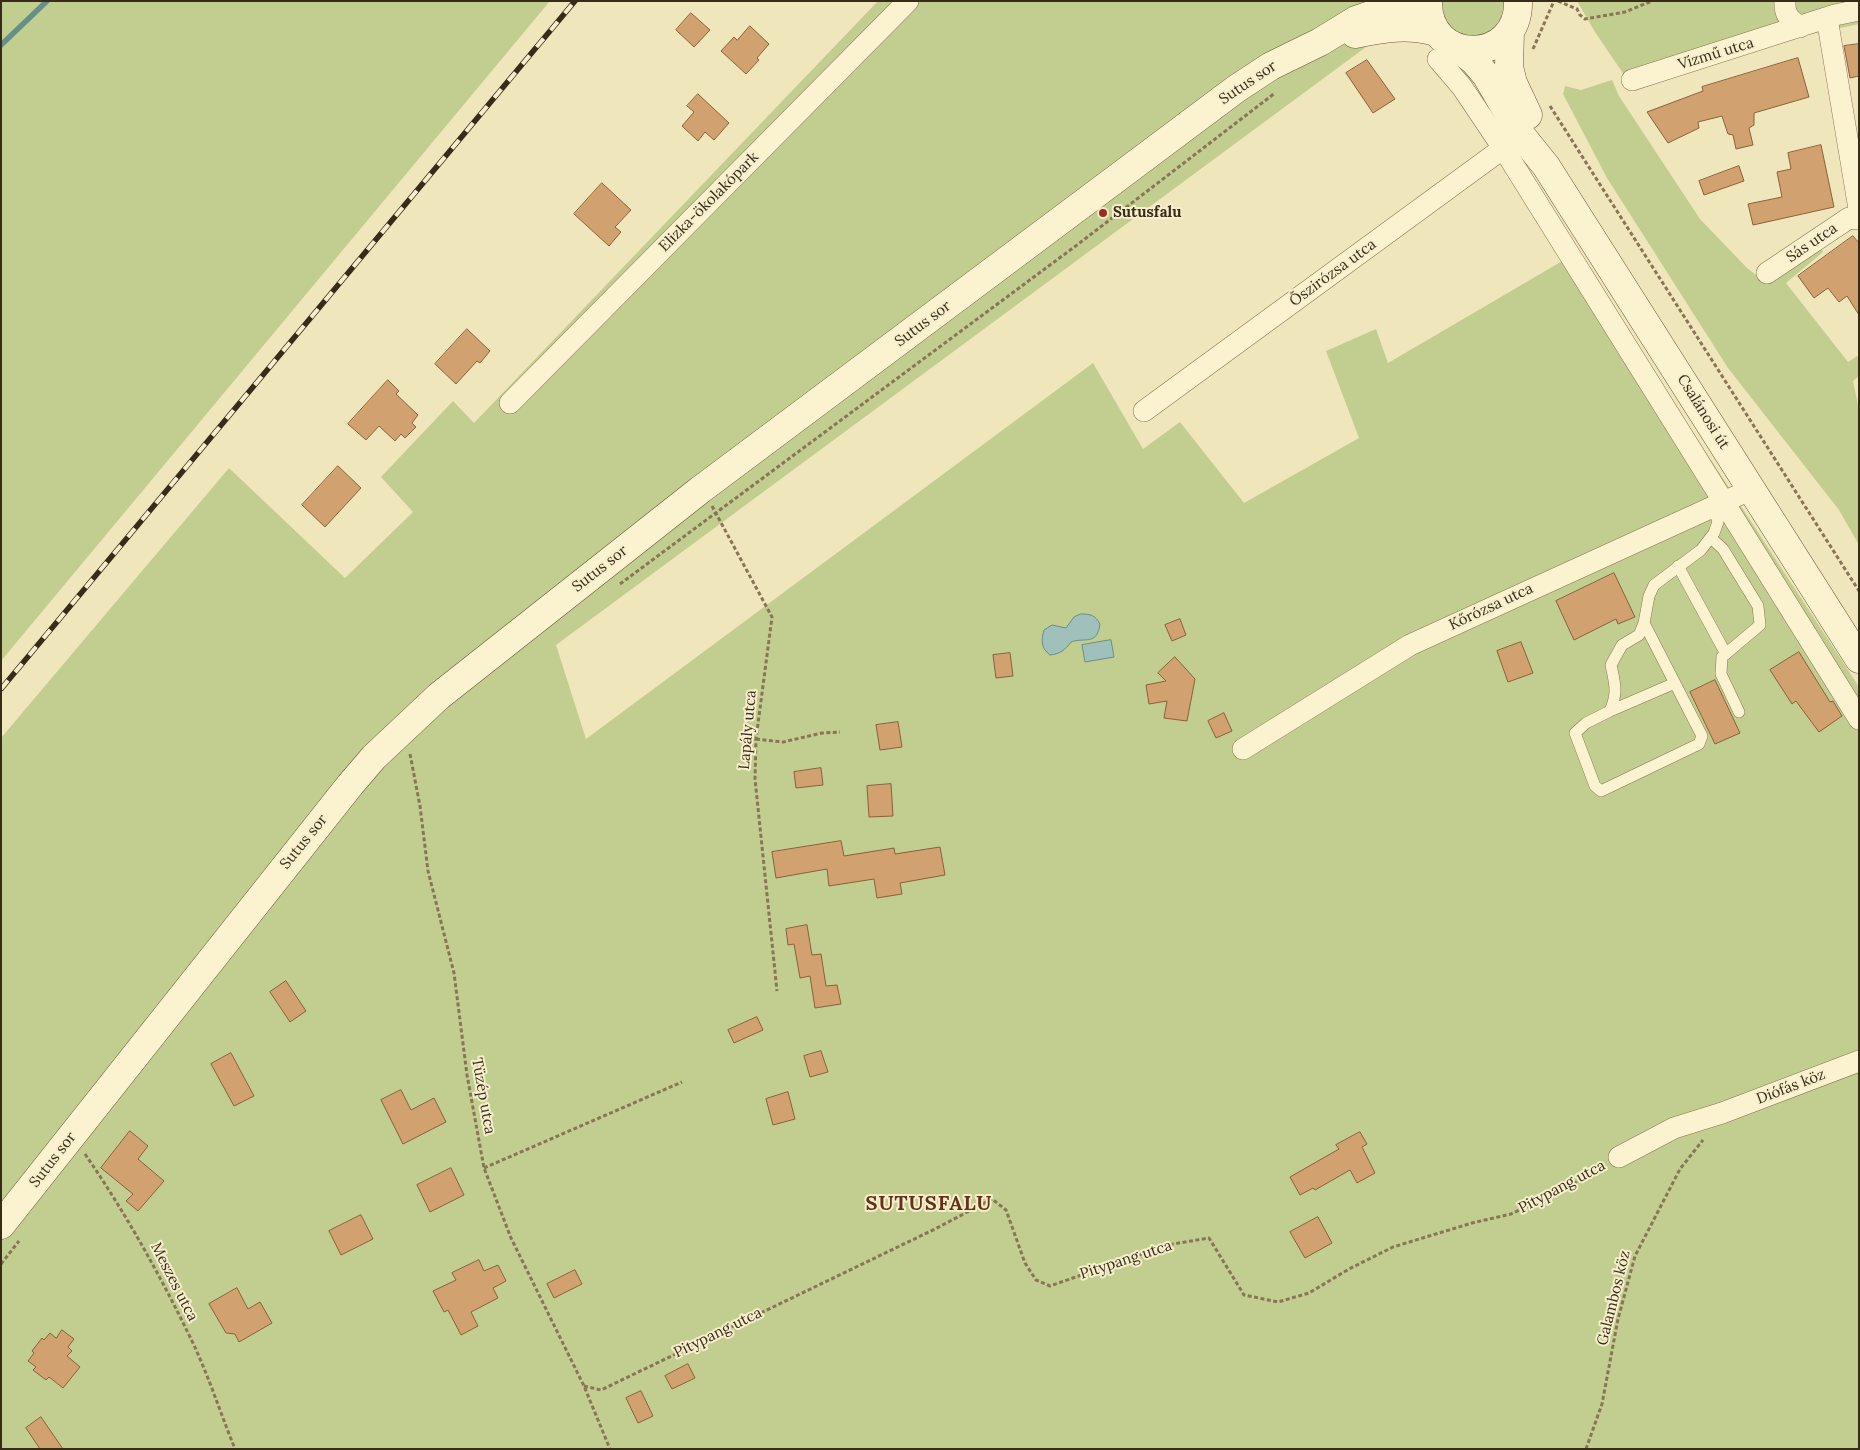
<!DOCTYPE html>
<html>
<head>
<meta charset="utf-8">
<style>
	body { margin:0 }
	#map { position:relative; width:1860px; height:1450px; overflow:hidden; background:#f0e6bc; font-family:Lora,serif }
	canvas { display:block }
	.frame { position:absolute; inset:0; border:2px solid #372b1a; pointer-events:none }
</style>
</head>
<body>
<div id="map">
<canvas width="1860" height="1450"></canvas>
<div class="frame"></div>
</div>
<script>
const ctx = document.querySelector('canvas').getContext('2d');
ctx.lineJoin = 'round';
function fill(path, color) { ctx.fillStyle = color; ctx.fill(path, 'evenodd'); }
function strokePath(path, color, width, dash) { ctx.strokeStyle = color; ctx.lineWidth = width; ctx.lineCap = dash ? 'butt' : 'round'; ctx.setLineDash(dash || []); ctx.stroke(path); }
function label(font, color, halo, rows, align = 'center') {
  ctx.font = font + ' Lora,serif'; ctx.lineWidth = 4; ctx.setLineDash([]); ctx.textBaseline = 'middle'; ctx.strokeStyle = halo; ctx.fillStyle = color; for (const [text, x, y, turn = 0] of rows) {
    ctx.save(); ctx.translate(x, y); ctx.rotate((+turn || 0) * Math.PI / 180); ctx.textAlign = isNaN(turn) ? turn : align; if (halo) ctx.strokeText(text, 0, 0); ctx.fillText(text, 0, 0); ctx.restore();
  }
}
fill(new Path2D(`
	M1 1H550L1 661Z
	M878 1H1395L1344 27 1366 47 556 645 586 739 1093 363 1143 449 1180 422 1244 503 1359 438 1326 351 1376 329 1388 363 1576 253 1859 687V1449H1V738L229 468 345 578 413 512 381 477 453 401 474 423Z
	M1437 1H1507V9L1491 34 1472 39 1446 27Z
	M1577 1H1859V24L1769 43 1635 91 1595 32Z
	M1612 80 1619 96 1700 219 1747 268 1764 281 1819 243 1823 252 1786 283 1848 362 1859 355V376L1853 381 1859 409V545L1839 510 1728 368 1607 178 1563 94 1565 86 1581 90Z`), '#c1ce90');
const water = new Path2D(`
	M1081 614C1091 614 1095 615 1100 624 1097 646 1085 637 1071 642 1065 650 1060 654 1050 655 1041 648 1041 641 1044 630L1052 625 1066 628 1074 617Z
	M1111 640 1114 657 1085 662 1082 645Z`);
fill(water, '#a0c1bb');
strokePath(water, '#678f89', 1);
strokePath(new Path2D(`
	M1 45 47 1`), '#678f89', 5.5);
const building = new Path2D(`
	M691 13 710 30 694 47 676 30Z
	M750 26 769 44 757 58 759 60 746 74 721 51 734 37 737 40Z
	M1859 44V76L1850 78 1844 46Z
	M1798 58 1809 97 1754 113V125L1749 128 1753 145 1736 149 1733 135 1728 134 1722 116 1698 122 1699 128 1668 143 1647 112 1703 91 1702 87Z
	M1367 60 1395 99 1373 113 1346 73Z
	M698 94 729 123 714 140 705 132 698 141 682 126 694 112 687 106Z
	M1821 145 1834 207 1753 225 1748 204 1782 197 1777 172 1791 169 1788 153Z
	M1739 166 1744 181 1704 195 1699 181Z
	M602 183 631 210 615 227 621 232 609 246 574 214Z
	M1853 236 1859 243V315L1847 296 1839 302 1828 288 1814 298 1798 276Z
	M467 329 490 351 480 363 477 361 456 384 435 364Z
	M388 380 399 391 396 394 418 415 412 423 416 427 405 438 401 434 395 441 379 426 366 440 348 424Z
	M338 466 361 488 325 527 302 505Z
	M1614 573 1635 617 1618 624 1616 619 1574 640 1556 601Z
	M1180 619 1186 635 1172 641 1165 625Z
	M1521 642 1533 673 1508 682 1497 651Z
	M1799 652 1830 702 1833 701 1842 716 1819 732 1796 701 1792 704 1770 670Z
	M1010 653 1013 676 996 678 993 655Z
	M1175 657 1195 679 1187 721 1164 718 1167 701 1149 704 1146 685 1166 681 1158 673Z
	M1715 680 1740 733 1715 744 1690 692Z
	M1224 713 1232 731 1216 738 1208 721Z
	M898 722 902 747 880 750 876 725Z
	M821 768 823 785 796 788 794 772Z
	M891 784 893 816 869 817 867 786Z
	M841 841 844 856 894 848 895 854 940 847 945 875 900 883 902 894 877 898 874 879 829 886 827 869 776 878 772 852Z
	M807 925 812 955 821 954 826 986 837 985 841 1004 815 1008 810 976 800 978 794 944 788 945 786 929Z
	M286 981 306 1011 290 1022 270 992Z
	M757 1017 763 1030 734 1043 728 1030Z
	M821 1051 828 1072 810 1077 804 1056Z
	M231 1053 254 1096 234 1106 211 1064Z
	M401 1090 411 1110 434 1098 446 1122 403 1144 381 1100Z
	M788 1092 795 1119 773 1125 766 1099Z
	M130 1131 148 1146 138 1159 164 1181 138 1211 126 1201 133 1194 101 1168Z
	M1360 1132 1367 1144 1362 1147 1375 1173 1357 1183 1350 1170 1315 1190 1313 1188 1300 1195 1290 1177 1339 1149 1336 1145Z
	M451 1168 464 1195 430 1212 417 1185Z
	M361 1215 373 1239 341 1255 329 1231Z
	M1318 1217 1332 1243 1305 1258 1290 1232Z
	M479 1260 484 1271 498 1265 506 1281 493 1288 498 1298 471 1312 478 1326 461 1335 448 1310 444 1312 433 1291 456 1280 452 1273Z
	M575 1270 582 1284 554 1298 547 1284Z
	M237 1288 248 1309 260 1302 272 1323 239 1342 235 1334 226 1333 209 1304Z
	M62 1330 74 1339 68 1347 72 1351 67 1356 80 1367 63 1388 49 1377 46 1380 33 1370 36 1367 28 1361 34 1353 32 1351 42 1338 44 1340 50 1333 56 1338Z
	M688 1364 695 1378 672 1389 665 1376Z
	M641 1391 653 1416 638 1423 626 1398Z
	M41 1417 63 1449H40L26 1428Z`);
fill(building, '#d1a26f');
strokePath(building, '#896139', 1);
const lane = new Path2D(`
	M1711 538 1723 549 1758 606 1760 625 1722 657 1721 674 1739 712
	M1678 566 1726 654
	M1644 623 1702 736 1699 744 1601 791 1595 786 1575 733 1586 723 1610 711C1618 693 1615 684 1611 665L1622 645 1639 635 1644 623 1649 596 1654 585 1701 550 1714 533 1718 522 1713 506
	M1610 711 1675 683`);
const street = new Path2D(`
	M1785 1C1784 15 1790 20 1800 27
	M1827 18 1859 209
	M1438 59 1462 87 1503 148 1859 719
	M1632 80 1835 15 1859 10
	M1767 273 1849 218 1859 219
	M510 403 908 1
	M1144 411 1513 141
	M1243 749 1410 645 1752 489
	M1619 1157 1674 1128 1722 1113 1859 1061`);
const secondary = new Path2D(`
	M1428 1C1427 67 1520 65 1518 1
	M1510 31 1509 67 1513 83 1528 115
	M1355 34C1383 28 1409 24 1436 32
	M1457 48 1474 61 1486 75 1521 135 1546 166 1859 659
	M1 1225 350 785 374 757 439 696 700 490 1236 89 1271 66 1320 42 1356 20 1411 1`);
strokePath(lane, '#897555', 12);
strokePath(street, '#897555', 22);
strokePath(secondary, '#6a5638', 29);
strokePath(new Path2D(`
	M1558 1 1577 9 1580 15 1585 19 1625 12 1652 1
	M1533 49 1554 1
	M1550 106 1859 591
	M712 506 772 617 756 739 755 779 777 991
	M620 584 1077 245 1275 93
	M756 739 783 742 822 733 840 732
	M410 754 420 806 428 871 454 973 467 1075 484 1168 511 1238 584 1386 610 1449
	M85 1154C125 1212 160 1275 191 1339 208 1374 220 1412 235 1449
	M484 1168 682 1082
	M1 1264 19 1241
	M584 1386 601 1390 935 1229 992 1199 1006 1210 1025 1263 1036 1280 1050 1286 1167 1245 1209 1238 1244 1295 1278 1302 1309 1293 1349 1269 1393 1247 1472 1223 1511 1214 1563 1190 1603 1166
	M1586 1449 1602 1404 1618 1319 1635 1256 1680 1169 1703 1140`), '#897555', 3, [4, 2.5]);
strokePath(lane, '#fbf2cf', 11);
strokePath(street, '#fbf2cf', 21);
strokePath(secondary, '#fbf2cf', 28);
const rail = new Path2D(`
	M1 689 575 1`);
strokePath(rail, '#372b1a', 5.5);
strokePath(rail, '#f7efcc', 4, [11]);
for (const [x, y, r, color] of [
	[1103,213,5,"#9b2d21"]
]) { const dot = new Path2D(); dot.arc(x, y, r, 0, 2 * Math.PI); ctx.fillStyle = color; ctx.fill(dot); strokePath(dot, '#f7efcc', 2); }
label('15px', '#372b1a', '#f7efcc', [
	["Vízmű utca",1716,54,-17],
	["Sutus sor",1248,83,-34],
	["Elizka-ökolakópark",709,202,-45],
	["Sás utca",1812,243,-34],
	["Őszirózsa utca",1333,273,-36],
	["Sutus sor",923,324,-37],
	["Csalánosi út",1703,412,58],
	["Sutus sor",600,569,-38],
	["Kőrózsa utca",1491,607,-25],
	["Lapály utca",748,730,-85],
	["Sutus sor",304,842,-51],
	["Diófás köz",1791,1087,-21],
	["Tüzép utca",483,1096,80],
	["Sutus sor",53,1160,-52],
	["Pitypang utca",1562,1187,-28],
	["Pitypang utca",1126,1260,-18],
	["Meszes utca",174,1282,63],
	["Galambos köz",1614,1298,-76],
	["Pitypang utca",718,1333,-26]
]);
label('bold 15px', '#372b1a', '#f7efcc', [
	["Sutusfalu",1113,213]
], 'left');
ctx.letterSpacing = '1px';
label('bold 20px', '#663017', '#f7efcc', [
	["SUTUSFALU",929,1204]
]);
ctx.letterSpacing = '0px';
</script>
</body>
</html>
